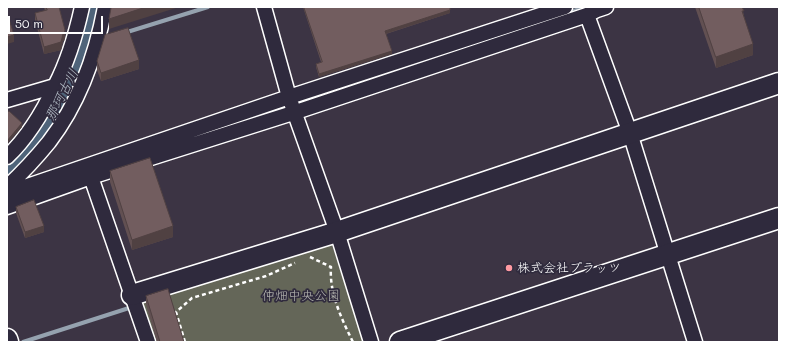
<!DOCTYPE html>
<html>
<head>
<meta charset="utf-8">
<style>
	body { margin:0 }
	#map { position:relative; width:786px; height:349px; overflow:hidden; background:#3c3444; font-family:Mali,sans-serif }
	canvas { display:block }
	.frame { position:absolute; inset:0; border:8px solid #fff; pointer-events:none }
	.scale { position:absolute; left:8px; top:16px; width:95px; height:18px; box-sizing:border-box; border:2px solid #fff; border-top:0; padding-left:5px; font-size:12px; line-height:14px; white-space:nowrap; color:#fff; -webkit-text-stroke:3px #2f2a3d; paint-order:stroke }
</style>
</head>
<body>
<div id="map">
<canvas width="786" height="349"></canvas>
<div class="frame"></div>
<div class="scale">50 m</div>
</div>
<script>
const ctx = document.querySelector('canvas').getContext('2d');
ctx.lineJoin = 'round';
function fill(path, color) { ctx.fillStyle = color; ctx.fill(path, 'evenodd'); }
function strokePath(path, color, width, dash) { ctx.strokeStyle = color; ctx.lineWidth = width; ctx.lineCap = dash ? 'butt' : 'round'; ctx.setLineDash(dash || []); ctx.stroke(path); }
function label(font, color, halo, rows, align = 'center') {
  ctx.font = font + ' Mali,"Klee One",sans-serif'; ctx.lineWidth = 3.5; ctx.setLineDash([]); ctx.textBaseline = 'middle'; ctx.strokeStyle = halo; ctx.fillStyle = color; for (const [text, x, y, turn = 0] of rows) {
    ctx.save(); ctx.translate(x, y); ctx.rotate((+turn || 0) * Math.PI / 180); ctx.textAlign = isNaN(turn) ? turn : align; if (halo) ctx.strokeText(text, 0, 0); ctx.fillText(text, 0, 0); ctx.restore();
  }
}
fill(new Path2D(`
	M330 239 364 342H155L141 300Z`), '#646658');
const water = new Path2D(`
	M85 7H101L85 67 47 140 7 182V162L34 131Z`);
fill(water, '#4f647a');
strokePath(water, '#95a2af', 1);
strokePath(new Path2D(`
	M565 14 585 7
	M124 33 208 7
	M185 140 461 48
	M23 342 129 308`), '#95a2af', 4);
const street = new Path2D(`
	M264 7 289 97 337 232 371 342
	M587 15 630 133 695 342
	M7 100 55 86C68 61 76 34 82 7
	M7 157C28 137 43 112 55 86
	M87 169 91 177 148 342
	M7 187C22 173 36 158 49 142 79 103 96 55 105 7
	M7 193 289 97 565 7
	M7 207 91 177 296 112 587 15 597 10 606 7`);
const secondary = new Path2D(`
	M132 295 337 232 779 83
	M7 339 8 342
	M400 342 779 218`);
strokePath(street, '#fff', 17);
strokePath(secondary, '#fff', 23);
strokePath(new Path2D(`
	M310 257 331 267C329 293 342 320 353 342
	M185 342 176 312 192 298 266 276 295 263`), '#fff', 2.5, [4, 3]);
strokePath(street, '#2f2a3d', 14);
strokePath(secondary, '#2f2a3d', 20);
fill(new Path2D(`
	M44 7H59L65 37 64 41H63L61 50 44 54 35 20V13L45 11Z
	M303 7H450V13L386 34 392 54 319 77 316 67V64L321 62Z
	M695 7H742L744 16 753 55 716 68Z
	M97 61 139 69 101 81 97 70Z
	M110 171 173 237 132 250 110 182Z
	M16 207 44 232 25 238 16 213Z
	M146 296 184 342H157L146 304Z`), '#625052');
fill(new Path2D(`
	M146 7H179L109 29V19Z
	M450 10V13L385 34V31Z
	M65 30V37L64 41H63L61 50 44 54V47L63 34Z
	M14 35V42L7 44V37Z
	M753 44V55L716 68V57Z
	M392 51V54L319 77V74Z
	M139 60V69L101 81V73Z
	M22 123V127L7 144V141Z
	M44 226V232L25 238V232Z
	M173 226V237L132 250V240Z`), '#504142');
const building = new Path2D(`
	M46 7H59L65 30 64 34H63L61 42 44 47 35 13 47 10Z
	M116 7H146L109 19 111 8Z
	M304 7H450V10L385 31 392 51 319 74 316 64 322 62Z
	M699 7H742L744 11H742L753 44 716 57Z
	M9 19 14 35 7 37V20Z
	M128 28 139 60 101 73 97 61 105 35Z
	M9 111 22 123 7 141V113Z
	M150 158 173 226 132 240 110 171Z
	M34 200 44 226 25 232 16 207Z
	M168 289 184 342H160L146 296Z`);
fill(building, '#725d5f');
strokePath(building, '#504142', 1);
for (const [x, y, r, color] of [
	[509,268,4,"#ff9aa2"]
]) { const dot = new Path2D(); dot.arc(x, y, r, 0, 2 * Math.PI); ctx.fillStyle = color; ctx.fill(dot); strokePath(dot, '#2f2a3d', 1.5); }
label('13px', '#fff', '#2f2a3d', [
	["株式会社プラッツ",517,268]
], 'left');
label('13px', '#b9bab4', '#2f2a3d', [
	["仲畑中央公園",301,296]
]);
label('italic 14px', '#b0b9c3', '#2f2a3d', [
	["那珂古川",62,95,-63]
]);
</script>
</body>
</html>
